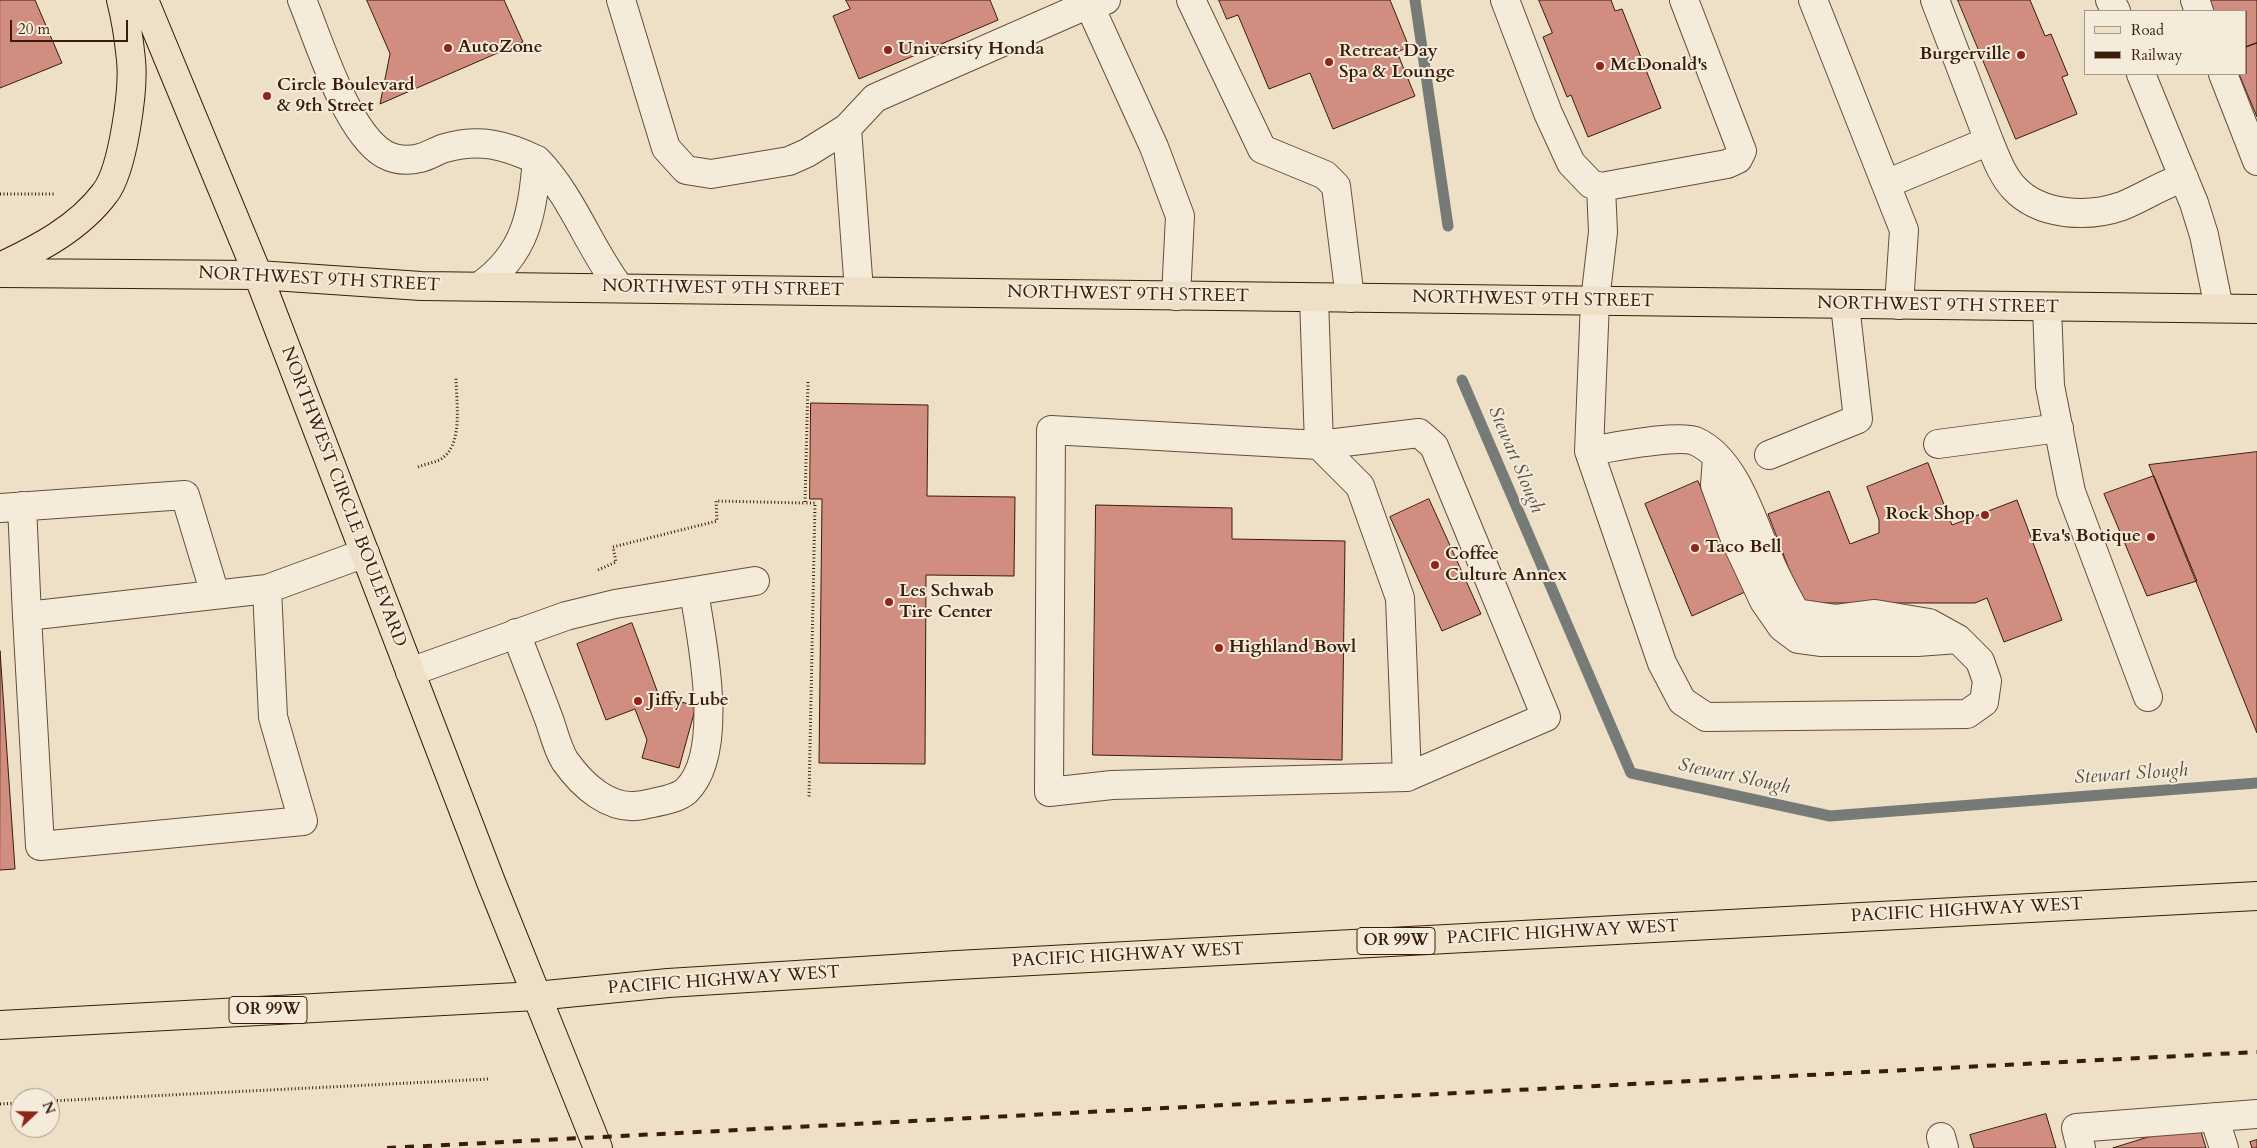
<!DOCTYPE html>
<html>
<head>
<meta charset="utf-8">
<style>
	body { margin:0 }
	#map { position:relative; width:2257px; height:1148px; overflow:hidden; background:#eee0c6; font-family:Cardo,serif }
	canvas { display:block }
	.legend { position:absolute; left:2084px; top:10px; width:162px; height:65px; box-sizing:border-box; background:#f4ebda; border:1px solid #a99886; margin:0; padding:6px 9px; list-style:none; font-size:15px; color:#391c09 }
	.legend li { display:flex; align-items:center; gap:10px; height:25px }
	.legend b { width:25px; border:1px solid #a99886 }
	.north { position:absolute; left:10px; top:1088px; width:50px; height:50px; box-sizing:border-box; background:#f4ebda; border:1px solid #a99886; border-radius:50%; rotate:69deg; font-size:14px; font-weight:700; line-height:20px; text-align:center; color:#391c09 }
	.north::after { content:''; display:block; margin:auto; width:18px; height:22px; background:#8f2418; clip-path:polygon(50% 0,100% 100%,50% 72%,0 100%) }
	.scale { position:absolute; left:10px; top:20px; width:118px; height:22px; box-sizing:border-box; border:2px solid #391c09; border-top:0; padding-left:6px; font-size:15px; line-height:18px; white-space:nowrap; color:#391c09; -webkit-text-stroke:4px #f4ebda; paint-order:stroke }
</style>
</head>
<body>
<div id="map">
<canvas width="2257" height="1148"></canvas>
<ul class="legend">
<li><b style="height:6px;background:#eee0c6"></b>Road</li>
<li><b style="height:6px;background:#391c09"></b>Railway</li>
</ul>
<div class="north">N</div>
<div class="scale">20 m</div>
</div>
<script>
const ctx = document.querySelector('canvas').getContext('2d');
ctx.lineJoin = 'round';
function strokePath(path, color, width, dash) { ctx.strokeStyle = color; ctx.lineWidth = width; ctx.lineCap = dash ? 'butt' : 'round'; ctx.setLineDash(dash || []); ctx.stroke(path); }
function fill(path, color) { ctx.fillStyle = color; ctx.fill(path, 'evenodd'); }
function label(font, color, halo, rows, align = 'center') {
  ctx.font = font + ' Cardo,serif'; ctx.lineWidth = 4; ctx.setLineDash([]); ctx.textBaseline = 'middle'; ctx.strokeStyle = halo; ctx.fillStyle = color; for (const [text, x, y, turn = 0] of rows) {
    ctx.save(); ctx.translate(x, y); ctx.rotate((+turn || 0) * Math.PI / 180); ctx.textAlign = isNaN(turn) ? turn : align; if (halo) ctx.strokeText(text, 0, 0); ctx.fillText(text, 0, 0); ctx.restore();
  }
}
strokePath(new Path2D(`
	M1415 0 1448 226
	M1462 380 1631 773 1830 816 2257 783`), '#767b77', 11);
const building = new Path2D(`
	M0 0H35L62 63 0 88Z
	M367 0H504L523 42 380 104 390 54Z
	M846 0H990L998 20 859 79 833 16 850 9Z
	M1219 0H1390L1409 47 1397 52 1415 96 1333 129 1310 73 1269 89 1238 15 1227 19Z
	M1539 0H1611L1615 11 1622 9 1661 108 1588 137 1571 95 1567 97 1543 37 1552 33Z
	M1958 0H2030L2045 36 2051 34 2068 75 2062 77 2077 114 2016 139Z
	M2209 0H2257V43L2246 47V11H2214Z
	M2257 43V117L2239 74H2246V47Z
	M811 403 928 405 927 496 1015 497 1014 576 926 575 925 764 819 763 822 499H810Z
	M2257 452V733L2149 465Z
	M1928 463 1952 525 2017 500 2062 620 2004 642 1987 598 1975 603H1802L1768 514 1829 491 1850 544 1879 533V520L1867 487Z
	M2154 476 2197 581 2147 596 2104 494Z
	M1698 481 1745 592 1692 616 1645 504Z
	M1429 499 1481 614 1442 631 1390 517Z
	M1096 505 1232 508V539L1345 541 1342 760 1093 755Z
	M632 623 659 696 696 706 679 768 642 758 647 740 635 709 606 720 577 644Z
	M0 651 15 869 0 870Z
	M2046 1114 2056 1148H1974L1970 1135Z
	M2198 1122 2206 1148H2113Z
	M2257 1140V1148H2252L2250 1142Z`);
fill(building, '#d18d80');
strokePath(building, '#391c09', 1);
const minor = new Path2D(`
	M302 0C319 41 346 131 384 154 395 160 408 161 420 158 429 156 437 150 445 148 480 138 505 145 537 160
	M621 0 666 148 686 170 711 174 789 161 807 153 847 128 875 98 1089 4 1106 0
	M1087 0 1154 147 1180 216 1176 296
	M1191 0 1262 149 1325 175 1336 186 1350 298
	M1505 0 1548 113 1571 163 1591 184 1601 187 1727 164 1738 159 1742 151 1684 0
	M1813 0 1904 230 1899 305
	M1935 0 1989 141
	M2110 0 2116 11
	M2195 0 2199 11
	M2141 74 2194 203 2204 235 2219 308
	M2223 74 2257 161
	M847 128 859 291
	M1886 184 1989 141C1996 158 2002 175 2014 188 2040 216 2088 218 2122 206 2143 198 2162 184 2184 178
	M480 286C527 253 532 213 537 160 572 196 589 247 619 287
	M1314 298 1319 445 1051 430 1049 792 1112 785 1407 777 1400 598 1360 486 1319 445
	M2047 307 2050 386 2071 492 2148 697
	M1938 444 2059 428
	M1319 445 1419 433 1434 446 1546 717 1407 777
	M1589 451C1611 448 1676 434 1695 441 1738 459 1755 531 1773 569 1780 584 1788 599 1796 613L1836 619 1875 614 1929 623 1958 639 1980 661 1987 681 1984 702 1967 714 1706 717 1682 701 1662 663 1589 451 1595 301 1603 232 1601 187
	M1769 455 1858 419 1845 305
	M1717 458 1715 485 1735 539 1764 601 1782 627 1798 639 1820 642H1917L1958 639
	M22 506 27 616
	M0 508 185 495 215 594
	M267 589 273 717 303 821 40 846 27 616Z
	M267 589 365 553
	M516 633C527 663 539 692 550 722 554 734 558 750 565 761 582 785 610 812 643 805 655 802 676 800 686 791 726 753 702 641 694 592
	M410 672 566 616 615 604 755 581
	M2214 1117 2224 1148
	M1941 1137 1944 1148
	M2081 1148 2076 1128 2257 1114`);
const major = new Path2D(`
	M144 0 258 275 491 882 598 1148
	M0 267C38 249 79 228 105 193 123 170 134 89 131 60 129 40 126 19 121 0
	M0 273 258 275 421 286 2257 309`);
const highway = new Path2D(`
	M0 1025 536 996 668 983 957 965 2257 896`);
strokePath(minor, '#664d38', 30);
strokePath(major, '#391c09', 30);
strokePath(highway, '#391c09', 30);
strokePath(new Path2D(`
	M0 194H54
	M808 382 805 503H815L809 797
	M418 467C425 464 434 463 441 459 464 445 456 401 456 378
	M598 570 616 562 613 547 717 521 716 501 805 503
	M50 1101 489 1079
	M0 1104 20 1103`), '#391c09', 3, [1, 2.5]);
strokePath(minor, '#f4ebda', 28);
strokePath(major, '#eee0c6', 28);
strokePath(highway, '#eee0c6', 28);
strokePath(new Path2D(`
	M387 1148 2257 1052`), '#391c09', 4, [9, 9]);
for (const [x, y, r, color] of [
	[448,48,5,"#8f2418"],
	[888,50,5,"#8f2418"],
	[2021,55,5,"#8f2418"],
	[1329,62,5,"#8f2418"],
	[1600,66,5,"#8f2418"],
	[267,96,5,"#8f2418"],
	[1985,515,5,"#8f2418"],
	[2151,537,5,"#8f2418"],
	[1695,548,5,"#8f2418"],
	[1435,565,5,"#8f2418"],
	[889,602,5,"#8f2418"],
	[1219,648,5,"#8f2418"],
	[638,701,5,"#8f2418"]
]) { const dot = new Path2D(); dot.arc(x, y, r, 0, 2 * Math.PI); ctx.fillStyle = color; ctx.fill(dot); strokePath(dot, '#f4ebda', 2); }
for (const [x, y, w] of [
	[1396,941,78],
	[268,1010,78]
]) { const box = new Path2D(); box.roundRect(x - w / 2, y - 13.5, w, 27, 4); ctx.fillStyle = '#f4ebda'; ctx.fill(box); strokePath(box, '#391c09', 1); }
label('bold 16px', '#391c09', null, [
	["OR 99W",1396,941],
	["OR 99W",268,1010]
]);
label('bold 18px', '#391c09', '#f4ebda', [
	["AutoZone",458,48],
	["University Honda",898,50],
	["Retreat Day",1339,52],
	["Spa & Lounge",1339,73],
	["Burgerville",2011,55,"right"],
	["McDonald's",1610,66],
	["Circle Boulevard",277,86],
	["& 9th Street",277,107],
	["Rock Shop",1975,515,"right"],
	["Eva's Botique",2141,537,"right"],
	["Taco Bell",1705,548],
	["Coffee",1445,555],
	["Culture Annex",1445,576],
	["Les Schwab",899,592],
	["Tire Center",899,613],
	["Highland Bowl",1229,648],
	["Jiffy Lube",648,701]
], 'left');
label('18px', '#391c09', '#f4ebda', [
	["NORTHWEST 9TH STREET",319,280,3],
	["NORTHWEST 9TH STREET",723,289,1],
	["NORTHWEST 9TH STREET",1128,295,1],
	["NORTHWEST 9TH STREET",1533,300,1],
	["NORTHWEST 9TH STREET",1938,306,1],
	["NORTHWEST CIRCLE BOULEVARD",343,497,69],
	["PACIFIC HIGHWAY WEST",1967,911,-3],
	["PACIFIC HIGHWAY WEST",1563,933,-3],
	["PACIFIC HIGHWAY WEST",1128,956,-3],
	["PACIFIC HIGHWAY WEST",724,981,-4]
]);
label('italic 19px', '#584b40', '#f4ebda', [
	["Stewart Slough",1515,460,67],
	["Stewart Slough",2131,775,-4],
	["Stewart Slough",1734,777,12]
]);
</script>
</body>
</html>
